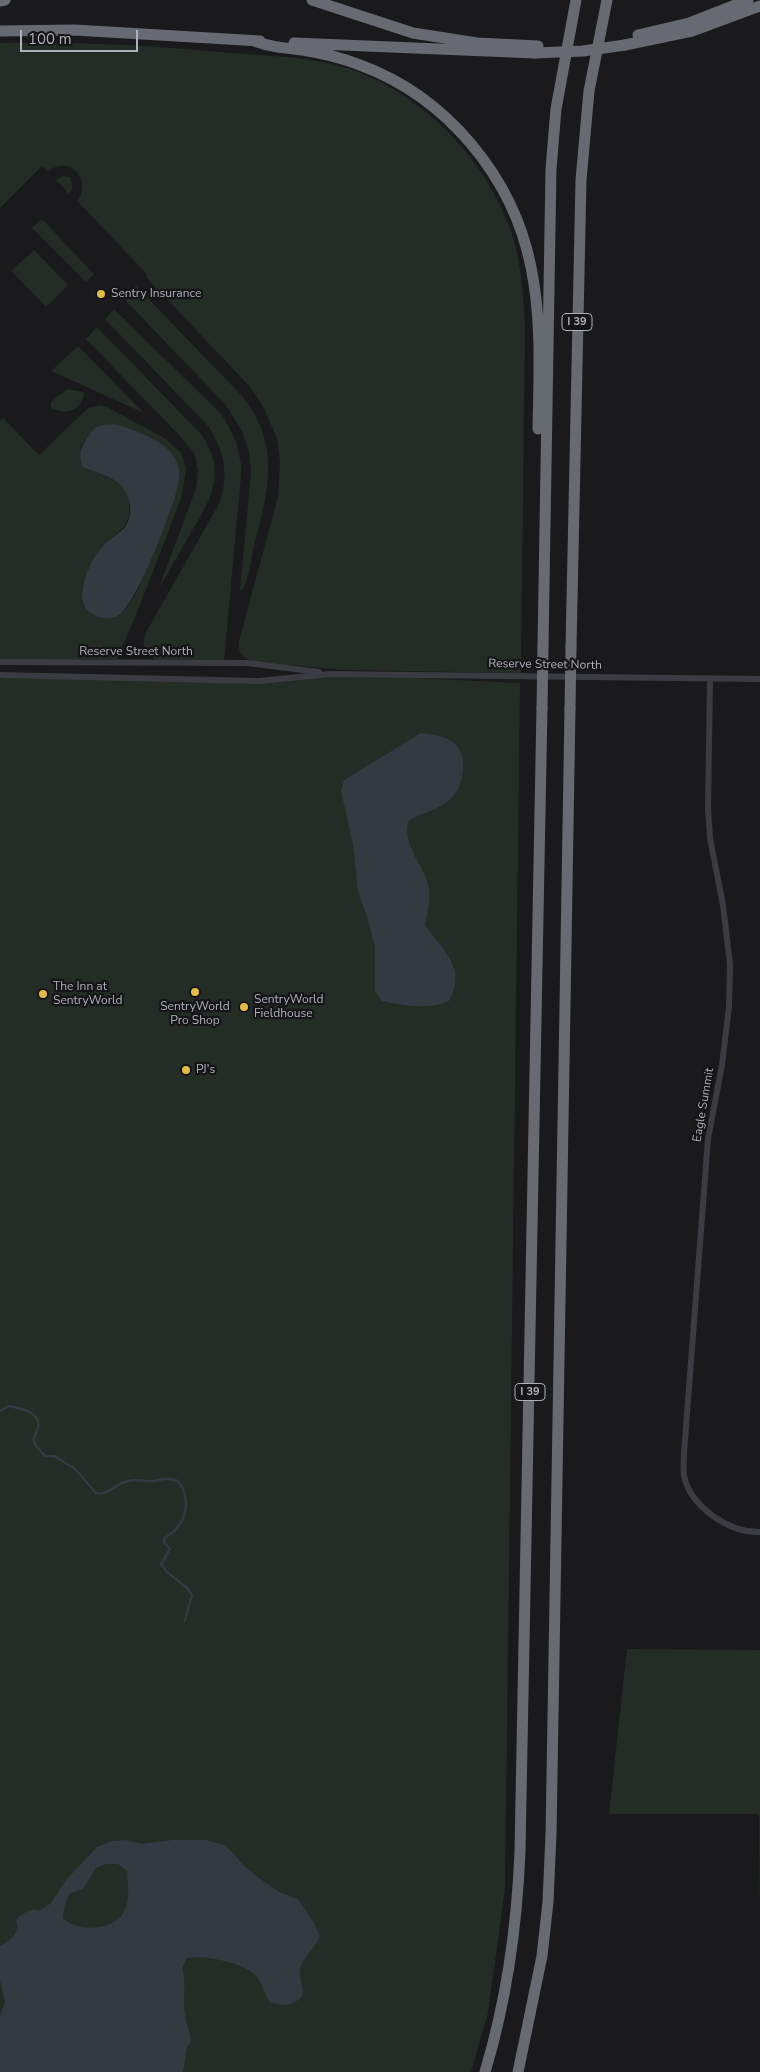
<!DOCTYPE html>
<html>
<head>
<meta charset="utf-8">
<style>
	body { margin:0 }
	#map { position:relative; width:760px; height:2072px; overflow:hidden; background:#1a1a1c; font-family:"Nunito Sans",sans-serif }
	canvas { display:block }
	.scale { position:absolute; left:20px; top:30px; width:118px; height:22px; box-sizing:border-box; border:2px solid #aeb1ba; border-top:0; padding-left:6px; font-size:15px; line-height:18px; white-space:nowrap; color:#aeb1ba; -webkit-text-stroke:4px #151517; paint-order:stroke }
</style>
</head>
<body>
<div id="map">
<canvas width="760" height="2072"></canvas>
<div class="scale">100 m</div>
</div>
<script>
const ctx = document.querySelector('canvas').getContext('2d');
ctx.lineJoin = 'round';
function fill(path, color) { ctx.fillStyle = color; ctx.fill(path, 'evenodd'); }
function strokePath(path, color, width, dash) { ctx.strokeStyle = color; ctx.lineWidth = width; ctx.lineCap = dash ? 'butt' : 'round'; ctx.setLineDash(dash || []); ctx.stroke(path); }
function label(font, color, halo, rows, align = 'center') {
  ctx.font = font + ' "Nunito Sans",sans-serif'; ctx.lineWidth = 4.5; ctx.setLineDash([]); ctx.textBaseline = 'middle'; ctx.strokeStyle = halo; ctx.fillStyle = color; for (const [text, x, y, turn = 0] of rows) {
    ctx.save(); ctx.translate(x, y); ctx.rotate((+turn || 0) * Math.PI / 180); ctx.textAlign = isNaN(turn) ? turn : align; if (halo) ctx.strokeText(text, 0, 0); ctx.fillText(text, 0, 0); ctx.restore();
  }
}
fill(new Path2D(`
	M0 43C74 42 145 45 219 52 259 56 301 55 340 66 416 87 485 156 511 231 521 260 523 294 525 324L521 673 344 670 258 662C246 660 237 655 239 641L278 497 280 462 277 439 264 408 251 388 146 277 147 274 77 201C94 179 67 153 48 172L42 166 0 208Z
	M63 176 69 177 72 182V189L69 194 56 180Z
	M42 219 94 274 86 282 32 228Z
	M34 250 68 285 46 307 11 271Z
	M136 286 243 397C281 446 269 491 254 546 251 560 249 578 242 591L240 589 251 473 249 452 242 431 226 405 124 299Z
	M114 309 222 415 236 441 241 464V476L224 661 155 660C146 652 141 646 145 634L219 504C229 476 225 453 209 427L105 319Z
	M97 327 202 435C227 474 211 499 190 534 180 552 170 570 159 588L196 488 198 471 195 454 178 434 86 339Z
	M78 346 144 413 51 371Z
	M67 389 83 392 84 395C79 412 65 415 51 408V402Z
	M100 405 107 407 166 439 181 453 186 468 182 496 138 610 117 659H0V421L3 418 39 455 88 408ZM115 424 160 443 176 491 138 589 128 606 119 616 82 602V589L88 570 105 544 125 526 129 515V496L124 489 116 481 89 469 80 447C94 430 91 426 115 424Z
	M330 674 520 683 505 1889 488 2013 471 2072H0V675L259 681Z
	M627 1649 760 1650V1922L759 1814H609Z`), '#242c26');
fill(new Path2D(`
	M115 424C135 431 165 439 176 460 181 469 179 480 177 489 172 511 135 607 118 616 112 619 102 619 96 616 87 612 82 605 82 595 83 577 92 558 105 544 111 538 120 533 125 527 135 513 130 492 117 482 107 475 94 472 83 467 79 455 79 450 86 440 96 425 96 425 115 424Z
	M421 733C434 735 446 735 456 745 462 752 464 761 463 770 459 816 411 810 408 824 403 846 425 867 429 888 431 900 427 913 425 925 442 950 468 968 449 1001 427 1010 405 1006 382 1001L375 991V947L369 923 358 891 353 844 341 791 344 780Z
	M126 1840 142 1844 172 1840H206L224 1845 233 1853 245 1867 263 1881 281 1893 298 1899 314 1923 320 1936C316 1949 302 1956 300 1970 299 1979 303 1985 303 1994 296 2006 283 2007 270 2002 264 1994 262 1981 255 1975 242 1962 204 1955 187 1958L182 1968C187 1984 182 1999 185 2015 186 2025 191 2032 191 2042L187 2047 183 2072H0V2016L5 2002 0 1980V1946C11 1940 20 1934 16 1920 21 1913 27 1912 35 1909L38 1911 50 1904 67 1879 97 1847 112 1841ZM105 1864H118L127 1871C128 1884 130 1897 125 1910 116 1931 77 1933 63 1918L65 1904 69 1894 83 1889 96 1868Z`), '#333a41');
strokePath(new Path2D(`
	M0 1411 9 1406C19 1408 42 1412 38 1428 36 1433 32 1438 35 1443 36 1448 42 1452 45 1456H54L75 1469 96 1493C108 1496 116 1483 128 1481 135 1479 141 1481 147 1481 159 1483 162 1475 178 1481 189 1495 189 1515 176 1529 173 1533 168 1535 164 1539V1542L170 1549 161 1564 167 1572 187 1588 192 1595 185 1620`), '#333a41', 2.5);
strokePath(new Path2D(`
	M0 662 247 663 319 672
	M0 675 259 681 330 674 760 679
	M710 679 708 808 710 838 723 905 730 964 729 1007 722 1065 708 1139 684 1453C684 1460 683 1469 684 1476 691 1507 729 1533 760 1532`), '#3b3c41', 6);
strokePath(new Path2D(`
	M312 0 413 33 477 43 538 46
	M0 1 5 0
	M0 31 75 30 260 41
	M638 35 689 23 748 0
	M254 41C271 47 284 48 302 50 322 53 342 58 360 65 447 97 513 177 531 267 542 320 539 376 538 429
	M294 43 535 53
	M625 45 692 31 760 6
	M543 646 551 169 556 109 576 0
	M571 647 581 180 589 91 607 0
	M485 2072C507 1999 517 1927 520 1851L542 708
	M518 2072 542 1956 548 1902 551 1834 570 709`), '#686a71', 11);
strokePath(new Path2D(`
	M535 53 583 51 625 45
	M542 708 543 646
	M570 709 571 647`), '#686a71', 11);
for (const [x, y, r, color] of [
	[101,294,5,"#e4bb4a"],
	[195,992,5,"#e4bb4a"],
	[43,994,5,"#e4bb4a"],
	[244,1007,5,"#e4bb4a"],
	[186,1070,5,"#e4bb4a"]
]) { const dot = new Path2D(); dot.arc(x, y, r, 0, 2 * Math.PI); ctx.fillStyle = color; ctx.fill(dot); strokePath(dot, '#151517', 2); }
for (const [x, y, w] of [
	[577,322,30],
	[530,1392,30]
]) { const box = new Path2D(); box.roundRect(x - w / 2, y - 8.5, w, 17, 4); ctx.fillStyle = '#151517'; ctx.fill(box); strokePath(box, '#aeb1ba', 1); }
label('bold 11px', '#aeb1ba', null, [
	["I 39",577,322],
	["I 39",530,1392]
]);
label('12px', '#aeb1ba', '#151517', [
	["Sentry Insurance",111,294],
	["The Inn at",53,987],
	["SentryWorld",53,1001],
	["SentryWorld",254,1000],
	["Fieldhouse",254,1014],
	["SentryWorld",195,1007,"center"],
	["Pro Shop",195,1021,"center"],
	["PJ's",196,1070]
], 'left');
label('12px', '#aeb1ba', '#151517', [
	["Reserve Street North",136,652],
	["Reserve Street North",545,665,1],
	["Eagle Summit",704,1105,-80]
]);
</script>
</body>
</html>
